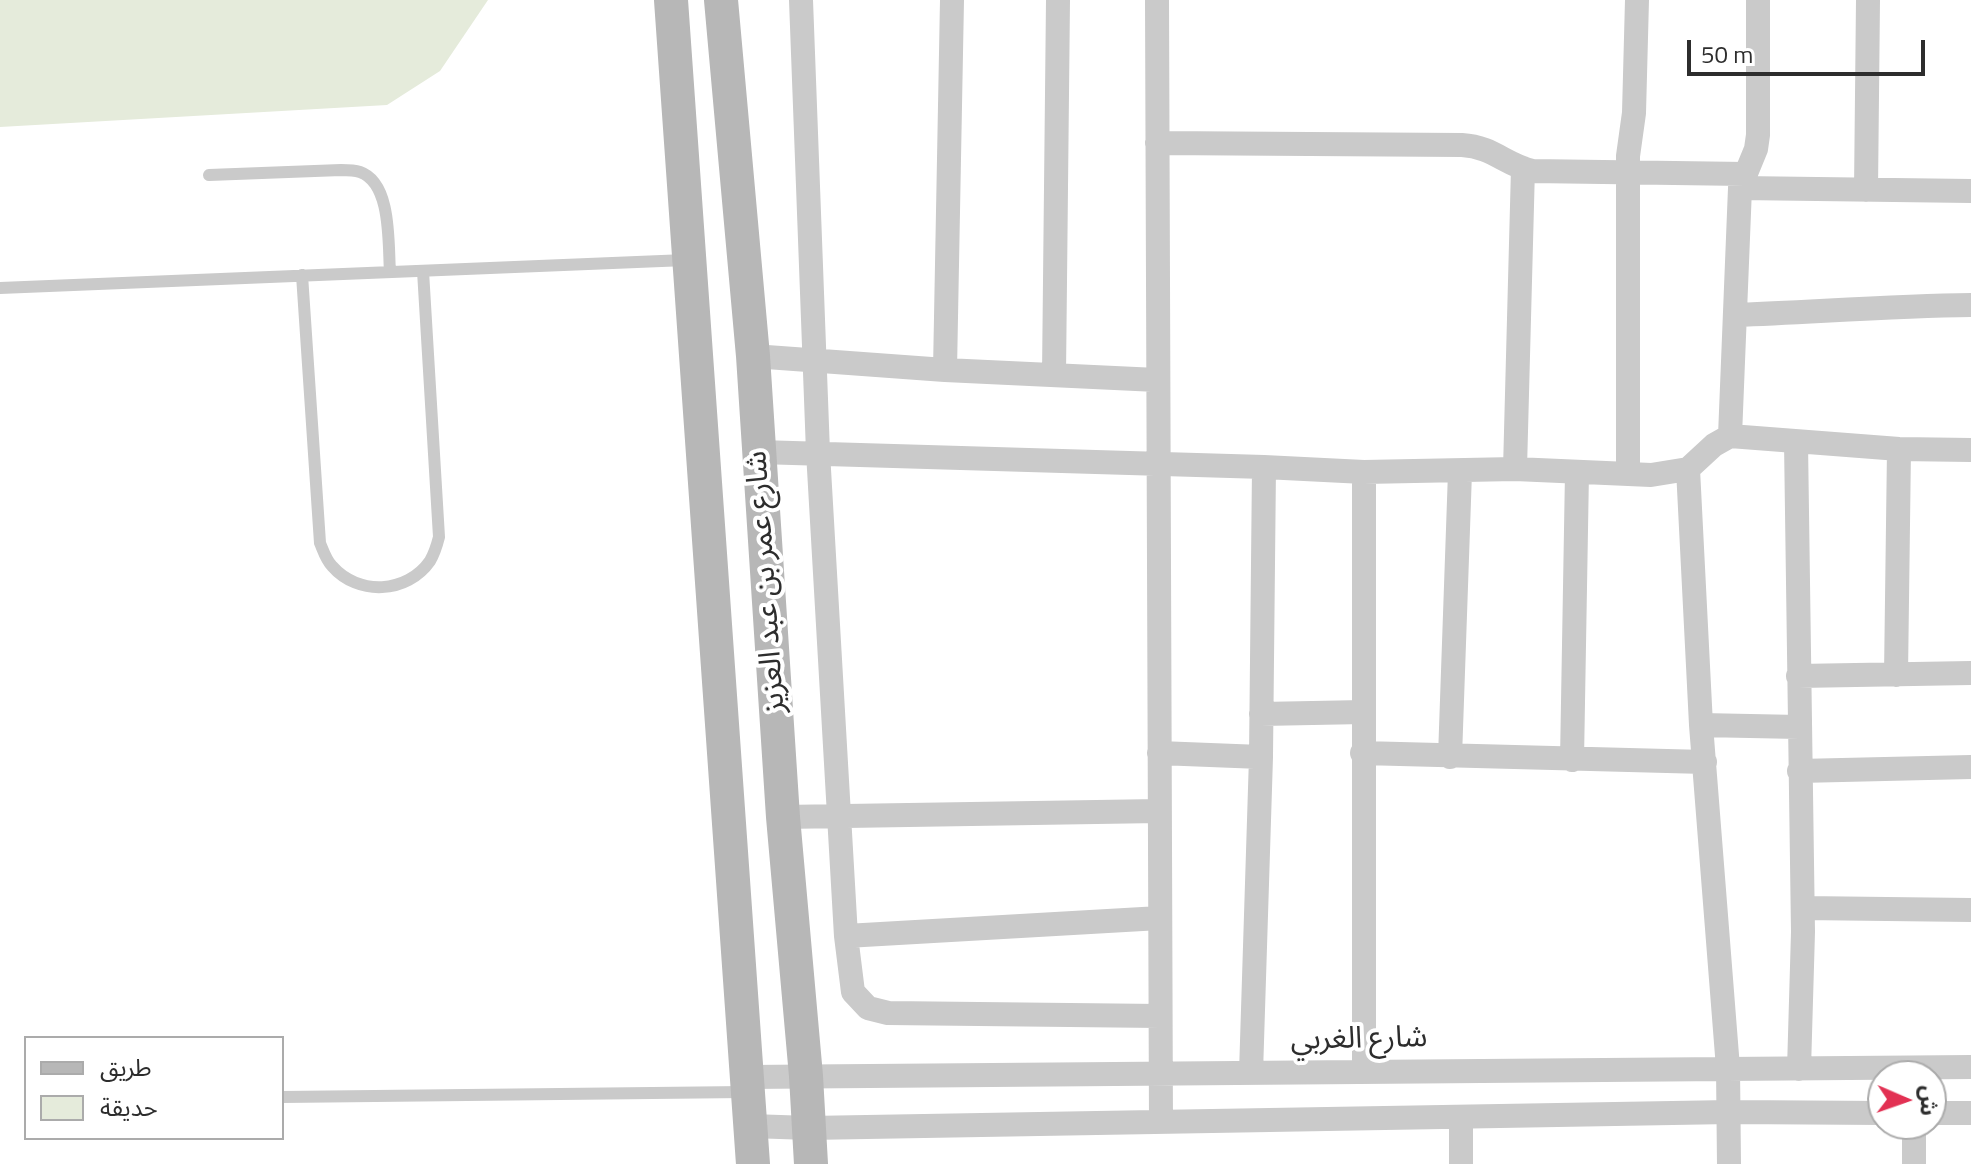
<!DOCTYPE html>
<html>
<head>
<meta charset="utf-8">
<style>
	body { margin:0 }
	#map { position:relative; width:1971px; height:1164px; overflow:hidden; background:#fff; font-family:"Titillium Web","Noto Sans Arabic",sans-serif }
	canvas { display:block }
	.legend { position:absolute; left:24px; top:1036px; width:260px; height:104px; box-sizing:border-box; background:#fff; border:2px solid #ababab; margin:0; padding:10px 14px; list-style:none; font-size:24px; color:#2d2d2d }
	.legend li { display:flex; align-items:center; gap:16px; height:40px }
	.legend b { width:40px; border:2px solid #ababab }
	.north { position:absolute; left:1867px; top:1060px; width:80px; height:80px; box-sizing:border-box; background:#fff; border:2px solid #ababab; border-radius:50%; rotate:92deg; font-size:22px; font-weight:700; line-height:32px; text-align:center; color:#2d2d2d }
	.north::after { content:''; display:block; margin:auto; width:28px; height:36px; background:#e23153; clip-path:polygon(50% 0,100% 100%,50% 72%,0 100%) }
	.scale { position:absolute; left:1687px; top:40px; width:238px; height:36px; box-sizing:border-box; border:4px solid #2d2d2d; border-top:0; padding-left:10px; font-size:24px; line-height:28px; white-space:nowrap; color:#2d2d2d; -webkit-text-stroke:6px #fff; paint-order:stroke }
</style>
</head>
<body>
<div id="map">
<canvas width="1971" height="1164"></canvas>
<ul class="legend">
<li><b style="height:10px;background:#b7b7b7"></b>طريق</li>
<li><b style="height:22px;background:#e5ebdb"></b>حديقة</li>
</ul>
<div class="north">ش</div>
<div class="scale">50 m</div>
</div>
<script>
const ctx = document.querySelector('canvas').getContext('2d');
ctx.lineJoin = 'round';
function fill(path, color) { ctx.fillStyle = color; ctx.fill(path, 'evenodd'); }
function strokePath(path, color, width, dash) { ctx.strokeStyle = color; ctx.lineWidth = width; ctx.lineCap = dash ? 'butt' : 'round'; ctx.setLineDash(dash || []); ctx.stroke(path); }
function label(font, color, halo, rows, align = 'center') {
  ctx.font = font + ' "Titillium Web","Noto Sans Arabic",sans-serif'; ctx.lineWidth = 8; ctx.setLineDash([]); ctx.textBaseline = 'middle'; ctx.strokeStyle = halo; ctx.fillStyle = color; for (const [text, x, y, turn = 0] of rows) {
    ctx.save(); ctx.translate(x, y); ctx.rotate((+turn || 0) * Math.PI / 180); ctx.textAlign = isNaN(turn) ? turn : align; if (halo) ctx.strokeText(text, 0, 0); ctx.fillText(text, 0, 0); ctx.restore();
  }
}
fill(new Path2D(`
	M0 0H488L440 71 387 105 0 127Z`), '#e5ebdb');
strokePath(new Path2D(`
	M209 175 341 170C347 170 354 170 360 172 392 183 388 244 390 272
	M302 275 320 543C323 550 326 560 332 566 358 596 407 594 430 561 434 554 437 545 439 537L423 271
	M0 288 686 260
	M282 1097 745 1092`), '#cacaca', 12);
strokePath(new Path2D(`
	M801 0 818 452 846 936 853 992 868 1008 888 1013 1160 1016
	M1157 0 1161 1121
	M1157 143 1462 145C1493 147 1504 164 1532 171L1745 174
	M1740 188 1971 191
	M1866 190 1868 0
	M1736 315C1815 312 1892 306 1971 305
	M753 356 945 370 1157 380
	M945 370 952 0
	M1054 375 1058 0
	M1730 436 1740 188 1756 149 1758 135V0
	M1796 442 1803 932 1799 1069
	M759 452 1264 467 1364 472 1515 469 1651 475 1688 469 1714 445 1730 436 1899 449 1971 450
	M1515 469 1523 168
	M1688 469 1701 725 1728 1068 1729 1164
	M1364 472V1072
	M1628 473V156L1634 113 1637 0
	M1896 675 1899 449
	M1798 676 1971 673
	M1261 714 1364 712
	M1701 725 1799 727
	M1159 753 1261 757
	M1362 753 1705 762
	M1450 757 1460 472
	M1572 760 1577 472
	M1799 771 1971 767
	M783 817 1159 811
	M1803 908 1971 910
	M846 936 1160 918
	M1251 1073 1261 757 1264 467
	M747 1077 1971 1067
	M1931 1113H1971
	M1461 1118V1164
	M751 1126 809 1128 1730 1112 1883 1113
	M1914 1164V1124`), '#cacaca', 24);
strokePath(new Path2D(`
	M671 0 753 1164
	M721 0 753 356 783 817 806 1076 811 1164`), '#b7b7b7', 34);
label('30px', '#2d2d2d', '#fff', [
	["شارع عمر بن عبد العزيز",767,582,-94],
	["شارع الغربي",1359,1040,-1]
]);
</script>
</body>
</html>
